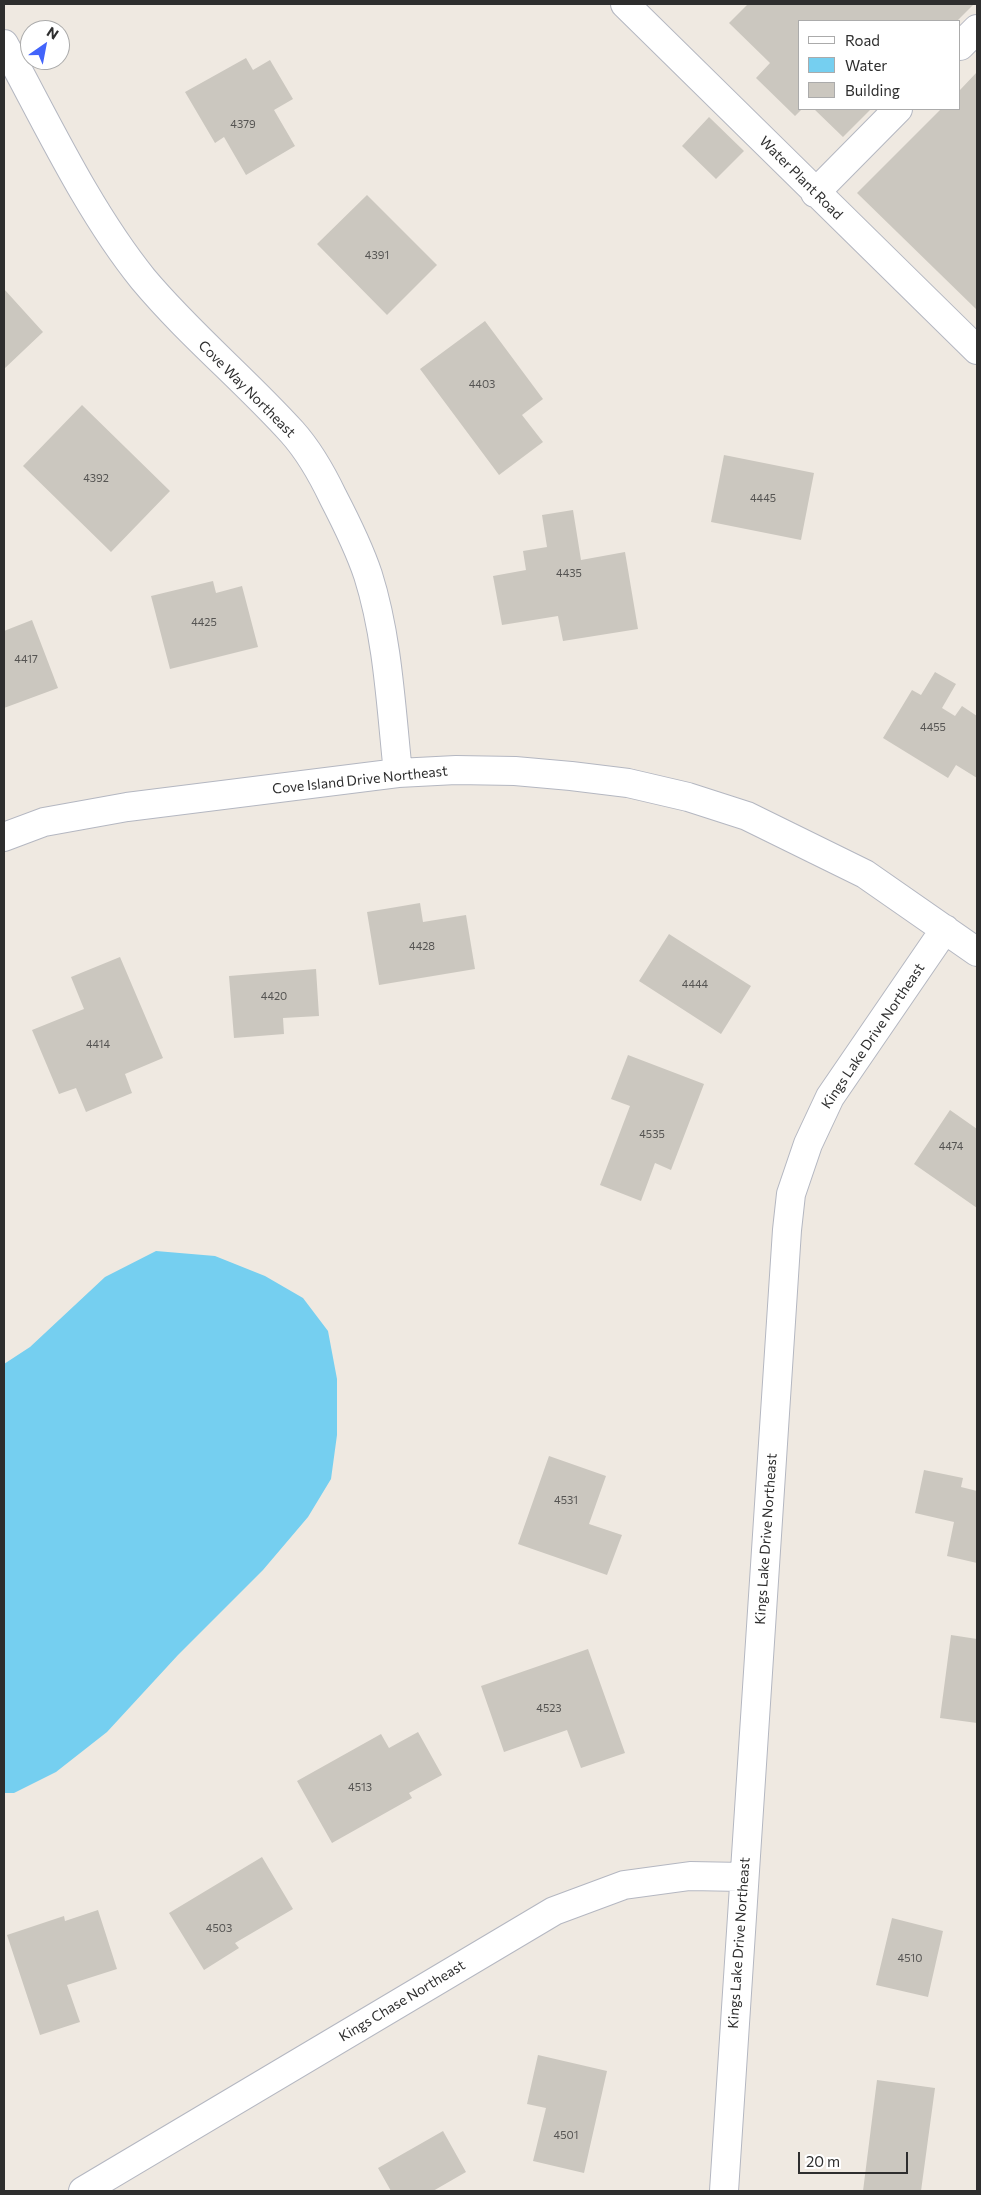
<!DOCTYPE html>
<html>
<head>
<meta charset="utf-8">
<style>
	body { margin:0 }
	#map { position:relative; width:981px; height:2195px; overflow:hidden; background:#efe9e1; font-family:Commissioner,sans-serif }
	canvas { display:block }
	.frame { position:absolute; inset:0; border:5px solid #2e2e2e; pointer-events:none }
	.legend { position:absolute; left:798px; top:20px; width:162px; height:90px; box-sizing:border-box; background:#fff; border:1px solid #ababab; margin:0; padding:6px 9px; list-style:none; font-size:15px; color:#2e2e2e }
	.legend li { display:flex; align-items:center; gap:10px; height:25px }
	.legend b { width:25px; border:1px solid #ababab }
	.north { position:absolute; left:20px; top:20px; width:50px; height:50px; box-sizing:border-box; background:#fff; border:1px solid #ababab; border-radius:50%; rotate:33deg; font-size:14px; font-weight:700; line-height:20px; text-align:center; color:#2e2e2e }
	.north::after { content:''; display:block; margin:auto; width:18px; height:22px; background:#4264fb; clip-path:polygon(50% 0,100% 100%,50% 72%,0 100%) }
	.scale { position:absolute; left:798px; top:2152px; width:110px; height:22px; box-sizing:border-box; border:2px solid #2e2e2e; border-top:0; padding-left:6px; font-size:15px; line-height:18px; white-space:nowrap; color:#2e2e2e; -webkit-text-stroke:4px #fff; paint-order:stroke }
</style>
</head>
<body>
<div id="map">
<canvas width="981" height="2195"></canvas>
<div class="frame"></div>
<ul class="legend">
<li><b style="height:6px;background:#fff"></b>Road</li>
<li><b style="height:14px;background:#75cff0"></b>Water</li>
<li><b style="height:14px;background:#cbc7bf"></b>Building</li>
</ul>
<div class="north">N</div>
<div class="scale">20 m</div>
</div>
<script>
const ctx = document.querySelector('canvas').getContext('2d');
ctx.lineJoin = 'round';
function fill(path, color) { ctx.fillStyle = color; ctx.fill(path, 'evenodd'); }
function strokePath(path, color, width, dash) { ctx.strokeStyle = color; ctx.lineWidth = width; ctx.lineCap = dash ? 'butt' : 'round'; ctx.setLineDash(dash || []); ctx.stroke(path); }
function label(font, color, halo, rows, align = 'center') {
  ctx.font = font + ' Commissioner,sans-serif'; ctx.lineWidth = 4.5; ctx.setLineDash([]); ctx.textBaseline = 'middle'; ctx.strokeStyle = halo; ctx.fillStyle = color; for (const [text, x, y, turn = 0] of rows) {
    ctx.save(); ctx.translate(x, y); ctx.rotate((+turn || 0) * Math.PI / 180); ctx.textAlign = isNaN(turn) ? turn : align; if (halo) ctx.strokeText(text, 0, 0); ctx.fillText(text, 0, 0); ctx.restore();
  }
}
fill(new Path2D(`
	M156 1251 215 1256 265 1276 303 1298 328 1331 337 1379V1435L331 1479 308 1517 263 1570 178 1655 107 1732 56 1772 14 1793H4V1364L30 1347 105 1277Z`), '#75cff0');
fill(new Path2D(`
	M748 4H974L957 21H800V109H802L795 116 756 78 770 63 729 23Z
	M246 58 253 70 270 60 293 99 274 110 295 146 246 175 224 137 215 143 185 92Z
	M977 72V310L857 193 941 109H960V90Z
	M814 109H871L843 137Z
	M709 117 744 151 716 179 682 146Z
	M367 195 437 265 387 315 317 244Z
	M4 289 43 332 4 369Z
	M485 321 543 399 522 415 543 442 499 475 420 369Z
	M82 405 170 491 111 552 23 466Z
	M724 455 814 473 801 540 711 522Z
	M573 510 581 560 625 552 638 629 563 641 558 616 502 625 493 576 526 570 523 551 547 547 542 515Z
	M213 581 216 593 242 586 258 647 170 669 151 596Z
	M32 620 58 688 4 708V631Z
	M935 672 956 684 942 708 955 716 962 706 977 716V778L956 765 948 778 883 738 912 690 921 695Z
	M420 903 423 922 466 915 475 969 379 985 367 912Z
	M669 934 751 986 721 1034 639 981Z
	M120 957 163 1058 125 1074 132 1093 86 1112 76 1088 59 1094 32 1030 84 1009 71 977Z
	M316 969 319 1016 283 1018 284 1034 234 1038 229 976Z
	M628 1055 704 1084 671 1170 655 1163 641 1201 600 1185 630 1106 611 1099Z
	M950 1110 977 1129V1208L914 1164Z
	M549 1456 606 1476 589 1524 622 1535 607 1575 518 1544Z
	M924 1470 963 1478 961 1487 977 1491V1563L947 1556 954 1522 915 1513Z
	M951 1635 977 1639V1723L940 1718Z
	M588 1649 625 1753 581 1768 567 1730 504 1752 481 1686Z
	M418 1732 442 1775 409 1793 412 1798 332 1843 297 1781 381 1734 389 1748Z
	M262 1857 293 1909 235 1943 239 1948 204 1970 169 1913Z
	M98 1910 117 1969 67 1985 80 2022 40 2035 7 1935 64 1916 65 1921Z
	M892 1918 943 1931 928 1997 876 1985Z
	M538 2055 607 2071 584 2173 533 2161 546 2108 527 2104Z
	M877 2080 935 2088 921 2191H863Z
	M443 2131 466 2172 433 2191H391L378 2168Z`), '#cbc7bf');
const minor = new Path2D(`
	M625 4 977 350
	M4 44C46 121 88 211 143 279 189 334 244 379 292 432 309 451 322 474 333 497 346 522 359 548 368 575 388 638 391 708 398 773
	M960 46 977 29
	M815 193 898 109
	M4 837 44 822 127 807 398 773 456 770 515 771 571 776 628 783 688 797 747 816 865 874 977 952
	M83 2191 554 1911 624 1885 690 1876 743 1877
	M724 2191 787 1230 791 1194 808 1144 830 1097 945 929`);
strokePath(minor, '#b4b7c1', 30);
strokePath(minor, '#fff', 28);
label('11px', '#555452', null, [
	["4379",243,124],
	["4391",377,255],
	["4403",482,384],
	["4392",96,478],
	["4445",763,498],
	["4435",569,573],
	["4425",204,622],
	["4417",26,659],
	["4455",933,727],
	["4428",422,946],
	["4444",695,984],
	["4420",274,996],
	["4414",98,1044],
	["4535",652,1134],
	["4474",951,1146],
	["4531",566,1500],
	["4523",549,1708],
	["4513",360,1787],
	["4503",219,1928],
	["4510",910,1958],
	["4501",566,2135]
]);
label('14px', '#2e2e2e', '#fff', [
	["Water Plant Road",801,178,45],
	["Cove Way Northeast",247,389,45],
	["Cove Island Drive Northeast",360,780,-6],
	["Kings Lake Drive Northeast",873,1036,-56],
	["Kings Lake Drive Northeast",766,1539,-86],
	["Kings Lake Drive Northeast",739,1943,-86],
	["Kings Chase Northeast",402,2001,-31]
]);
</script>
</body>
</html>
